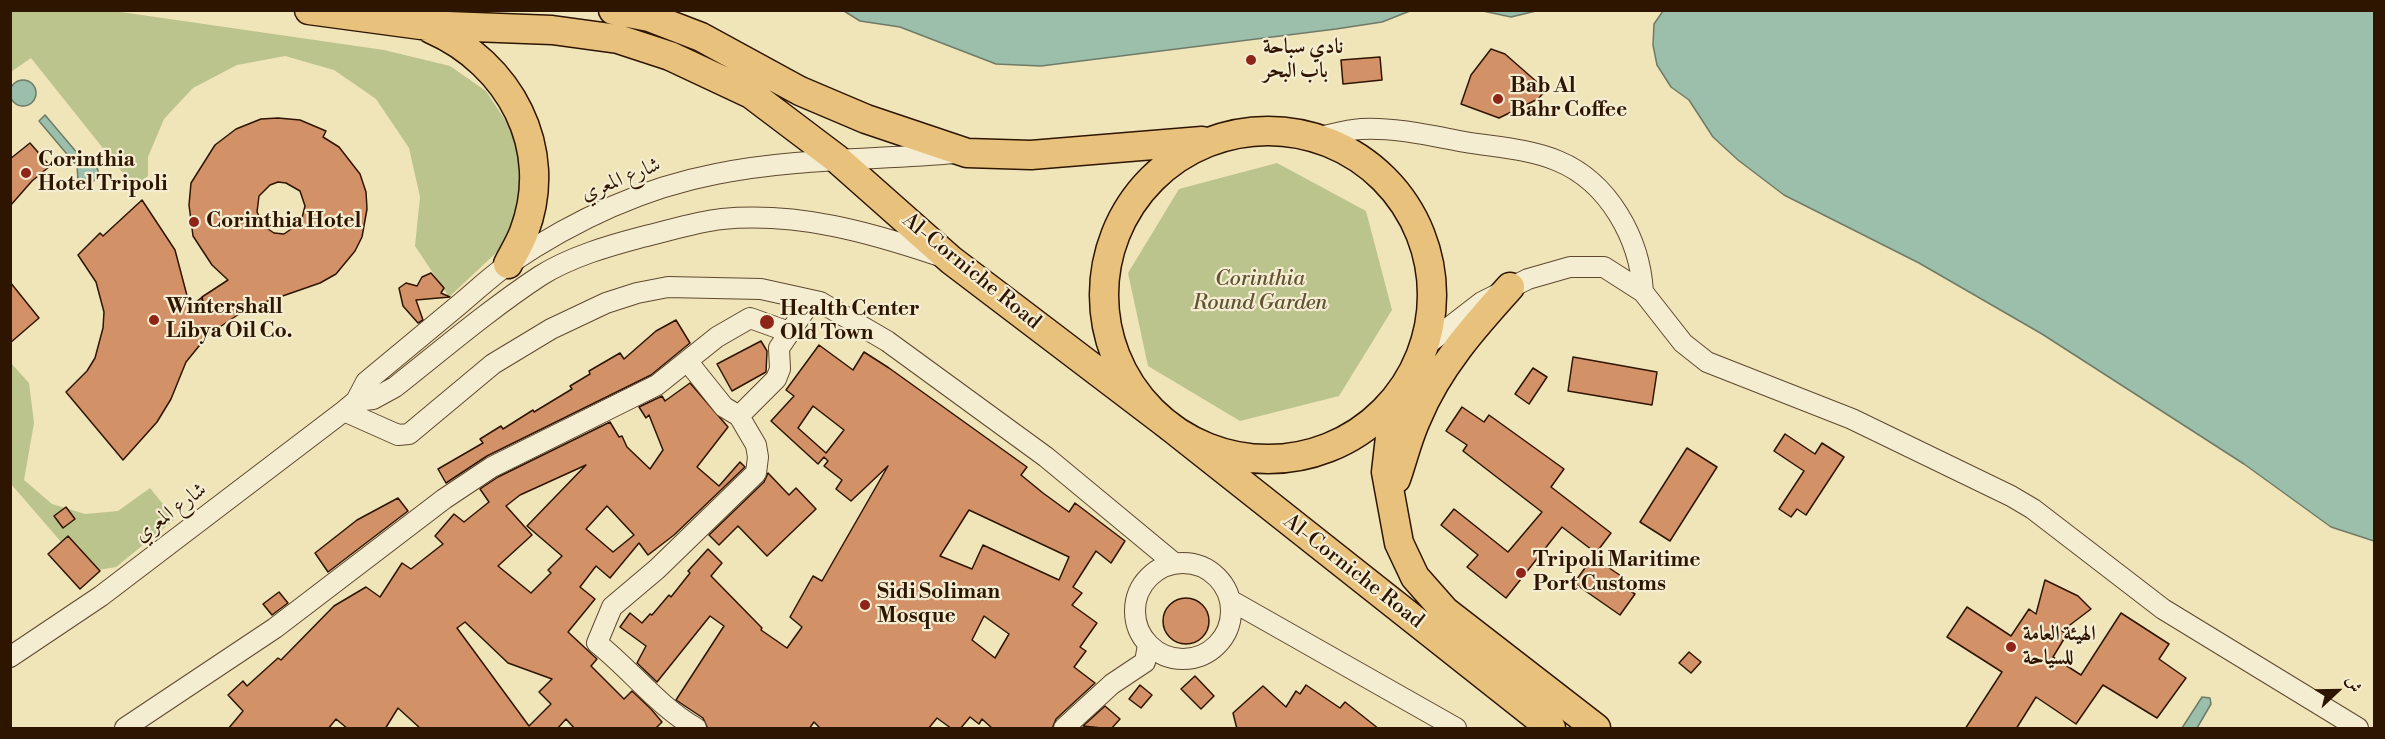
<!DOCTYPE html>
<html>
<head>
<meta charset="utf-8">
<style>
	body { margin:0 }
	#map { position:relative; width:2385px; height:739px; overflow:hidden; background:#f0e4b9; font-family:"Libre Bodoni",Amiri,serif }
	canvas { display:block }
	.frame { position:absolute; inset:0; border:12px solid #2e1500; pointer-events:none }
	.north { position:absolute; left:2307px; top:661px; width:60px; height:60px; -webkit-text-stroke:4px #f5edd2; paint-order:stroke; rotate:68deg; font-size:16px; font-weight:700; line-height:24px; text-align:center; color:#2e1500 }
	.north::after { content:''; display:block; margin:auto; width:21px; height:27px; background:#2e1500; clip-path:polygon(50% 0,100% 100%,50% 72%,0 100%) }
</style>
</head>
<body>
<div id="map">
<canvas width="2385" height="739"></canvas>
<div class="frame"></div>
<div class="north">ش</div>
</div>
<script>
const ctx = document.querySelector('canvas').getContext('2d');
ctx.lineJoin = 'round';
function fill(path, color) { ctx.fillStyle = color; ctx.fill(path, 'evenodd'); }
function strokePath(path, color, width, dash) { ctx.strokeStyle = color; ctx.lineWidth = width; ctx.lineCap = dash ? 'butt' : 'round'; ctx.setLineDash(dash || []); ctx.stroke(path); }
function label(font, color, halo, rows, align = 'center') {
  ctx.font = font + ' "Libre Bodoni",Amiri,serif'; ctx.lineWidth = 4.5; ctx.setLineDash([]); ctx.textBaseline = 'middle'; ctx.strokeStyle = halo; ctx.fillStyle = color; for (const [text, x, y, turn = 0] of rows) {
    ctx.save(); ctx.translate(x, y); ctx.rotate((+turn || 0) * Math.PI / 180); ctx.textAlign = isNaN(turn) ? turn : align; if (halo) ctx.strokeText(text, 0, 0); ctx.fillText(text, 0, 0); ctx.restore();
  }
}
fill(new Path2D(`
	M11 10 114 11 384 50 450 66 486 91 509 126 521 162 524 201 513 237 449 297 415 246 420 197 409 148 376 99 334 70 285 56 237 65 193 88 164 119 148 157V176L134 187 31 58 11 72Z
	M1277 163 1366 211 1392 310 1339 396 1240 421 1148 366 1128 273 1179 189Z
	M10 362 29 383 34 423 24 480 52 504 85 514 118 511 150 488 175 519 116 567 87 572 11 484Z`), '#bcc48e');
const water = new Path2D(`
	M844 11H1410L1382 22 1336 29 1041 66 996 64 900 27 860 21Z
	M1483 11 1536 10V11L1511 17Z
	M1663 11H2374V541L2331 527 2244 464 2042 334 1919 263 1784 195 1738 160 1713 137 1689 100 1671 87 1657 65 1653 45 1654 24Z
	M10 93a13 13 0 1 1 26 0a13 13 0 1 1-26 0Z
	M45 115 84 161 96 164 99 174C94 184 86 186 78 180L77 166 39 121Z
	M2202 697 2210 698 2211 704 2197 728H2182Z`);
fill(water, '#9bbfab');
strokePath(water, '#6f7b67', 1.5);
const building = new Path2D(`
	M1491 49 1505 54 1546 90 1538 99 1499 118 1461 104 1471 75Z
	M1380 57 1382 80 1343 84 1341 60Z
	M278 118 300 120 326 131 323 137 339 147 360 174 366 192 367 209 362 237 355 251 336 274 320 283 248 308 208 335 186 362 171 399 157 422 123 460 66 392 87 371 95 358 103 328 104 312 96 282 78 255 100 233 103 236 142 200 175 250 190 307 201 298 203 301 202 297 228 280 212 265 193 236 189 205 191 183 215 145 236 129 261 119ZM278 182 286 183 300 191 305 206 301 222 284 234 274 233 265 227 257 212 259 196 270 185Z
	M30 143 50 166 32 181 10 206V159Z
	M431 273 444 288 441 293 450 297 416 300 423 320 418 323 403 306 399 288 406 283 417 286 422 277Z
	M10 282 39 318 10 343Z
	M676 320 690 343 651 375 487 456 446 483 438 469 483 443 480 439 501 426 503 429 533 410 534 412 572 389 570 386 590 374 589 371 620 353 624 359 656 331Z
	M761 341 767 351 766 372 732 391 717 364Z
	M819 345 853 370 864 352 889 368 1027 467 1021 475 1043 493 1069 512 1075 503 1125 541 1111 563 1096 551 1073 587 1082 593 1072 605 1097 623 1080 647 1086 651 1074 667 1095 683 1056 719 1052 729H993L982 719 979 724 970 717 960 729H952L937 718 928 729H821L814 722 809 729H708L703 718 676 700 724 626 710 616 657 682 637 663 646 646 620 627 630 613 642 623 650 614 652 615 669 595 671 597 690 573 688 571 708 549 722 563 711 576 762 628 761 630 787 648 802 627 790 617 813 576 822 581 888 466 851 501 836 489 842 480 824 466 828 461 824 457 818 464 771 421 794 396 786 390ZM813 406 844 430 826 453 798 428ZM969 510 1069 557 1059 580 983 545 972 569 940 556ZM984 616 1009 634 995 658 972 640Z
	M1573 357 1657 372 1652 405 1568 391Z
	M1533 368 1547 377 1529 404 1515 394Z
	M690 383 728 427 697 467 719 486 740 462 745 467 674 535 648 555 639 543 610 578 596 566 580 587 595 599 568 632 597 659 591 666 624 699 632 691 651 709 662 722 655 729H575L566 719 557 729H421L398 708 385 729H348L336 719 328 729H228L243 711 228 695 243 681 247 686 278 658 281 660 334 606 366 587 380 597 402 563 411 569 443 544 435 536 454 514 464 522 489 502 480 489 498 477 610 422 619 437 622 436 627 447 650 469 663 450 649 415 646 418 639 407 662 396 665 401ZM586 465 527 526 562 556 548 570 551 573 531 593 498 566 532 535 506 506 520 495ZM607 506 634 535 613 552 586 529ZM465 622 508 663 552 679 539 692 551 704 529 726 457 628Z
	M1462 407 1484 422 1489 415 1564 469 1551 487 1611 533 1596 553 1562 527 1506 598 1467 567 1478 555 1441 525 1454 509 1508 552 1542 512 1463 451 1467 445 1446 431Z
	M1785 434 1815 454 1822 443 1844 457 1806 515 1797 509 1791 517 1779 509 1804 471 1774 451Z
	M1687 448 1717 467 1670 541 1640 522Z
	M768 473 789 495 796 488 816 509 767 556 738 526 719 545 709 535 764 482Z
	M398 498 408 511 328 572 315 553 357 520Z
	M66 507 75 519 63 528 54 516Z
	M68 536 100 571 80 589 48 554Z
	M1593 557 1624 578 1619 584 1635 594 1620 615 1574 583Z
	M2045 580 2078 596 2091 609 2062 631 2067 634 2053 657 2081 675 2121 613 2169 644 2159 659 2186 678 2157 718 2103 685 2076 724 2036 697 2016 729H1965L2002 672 1947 637 1967 607 2011 636 2029 609 2036 614Z
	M279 592 288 603 272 615 263 604Z
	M1163 621a23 23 0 1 1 46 0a23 23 0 1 1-46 0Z
	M1689 652 1701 662 1691 673 1679 663Z
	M1195 676 1214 696 1201 709 1181 689Z
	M1140 685 1152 695 1141 708 1129 699Z
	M1306 685 1340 708 1345 702 1379 729H1237L1233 713 1263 686 1286 707 1296 691 1300 694Z
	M1105 706 1120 719 1111 729 1083 726Z`);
fill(building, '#d39167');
strokePath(building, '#2e1500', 1.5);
const minor = new Path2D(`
	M1316 138C1331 135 1346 130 1361 129 1394 127 1432 136 1465 142 1495 147 1530 149 1558 161 1609 182 1640 239 1643 292
	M1425 346 1482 302 1528 279 1570 267H1604L1643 292 1683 343 1707 362 1852 419 2011 496 2033 509 2163 609 2358 728
	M688 362 724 407 739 416 756 445 758 457 756 473 657 569 612 607 597 643C632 671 658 706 696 728
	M356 401 373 399 395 387C443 349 490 309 540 276 570 257 608 246 642 237 668 231 695 222 722 219 798 212 869 232 940 256
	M344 411 398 435 409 434 493 364 551 329 606 303 637 293 668 287 761 289 820 302 887 341 1046 457 1174 563
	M739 416 776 379 780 369 779 348 811 301
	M1135 611a48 48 0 1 1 96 0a48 48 0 1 1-96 0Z
	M1230 600 1456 728
	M10 657 101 596 344 411 356 401 366 382C397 356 429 330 460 304 476 291 492 275 509 264 571 222 643 188 716 174 795 158 875 160 955 153
	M125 728 275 628 444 499 492 467 657 385 717 337 750 318 789 332
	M1064 728 1112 684 1145 662 1148 645`);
const highway = new Path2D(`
	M309 10 421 25 552 30 618 39 670 56 751 94 837 159 951 260 1168 425 1551 728
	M613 10 649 17 701 37 800 91 866 119 967 153 1031 155 1202 141
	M431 29C509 63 556 148 524 232 520 243 513 254 508 264
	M1104 295a164 164 0 1 1 328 0a164 164 0 1 1-328 0Z
	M1394 402 1386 472 1399 543 1415 577 1445 611 1596 728
	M1396 479C1403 459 1408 437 1417 418 1438 367 1474 327 1510 287`);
strokePath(minor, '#5e492e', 22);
strokePath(highway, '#2e1500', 31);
strokePath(minor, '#f5edd2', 20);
strokePath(highway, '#e8c27c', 28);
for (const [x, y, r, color] of [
	[1251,60,6,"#8f2418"],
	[1498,99,6,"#8f2418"],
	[26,173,6,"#8f2418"],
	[194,222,6,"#8f2418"],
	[154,320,6,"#8f2418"],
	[767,322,8,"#8f2418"],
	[1521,573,6,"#8f2418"],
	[865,605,6,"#8f2418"],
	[2011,647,6,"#8f2418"]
]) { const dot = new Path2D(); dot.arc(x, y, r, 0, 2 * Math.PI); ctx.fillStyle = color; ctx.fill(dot); strokePath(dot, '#f5edd2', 2); }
label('bold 21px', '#2e1500', '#f5edd2', [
	["نادي سباحة",1263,48],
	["باب البحر",1263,72],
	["Bab Al",1510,87],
	["Bahr Coffee",1510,111],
	["Corinthia",38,161],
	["Hotel Tripoli",38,185],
	["Corinthia Hotel",206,222],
	["Wintershall",166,308],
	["Libya Oil Co.",166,332],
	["Health Center",780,310],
	["Old Town",780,334],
	["Tripoli Maritime",1533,561],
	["Port Customs",1533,585],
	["Sidi Soliman",877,593],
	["Mosque",877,617],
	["الهيئة العامة",2023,635],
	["للسياحة",2023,659]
], 'left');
label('21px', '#2e1500', '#f5edd2', [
	["شارع المعري",621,180,-22],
	["Al-Corniche Road",971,272,39],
	["شارع المعري",171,513,-37],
	["Al-Corniche Road",1353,572,38]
]);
label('italic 21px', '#605232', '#f5edd2', [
	["Corinthia",1260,280],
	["Round Garden",1260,304]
]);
</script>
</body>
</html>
